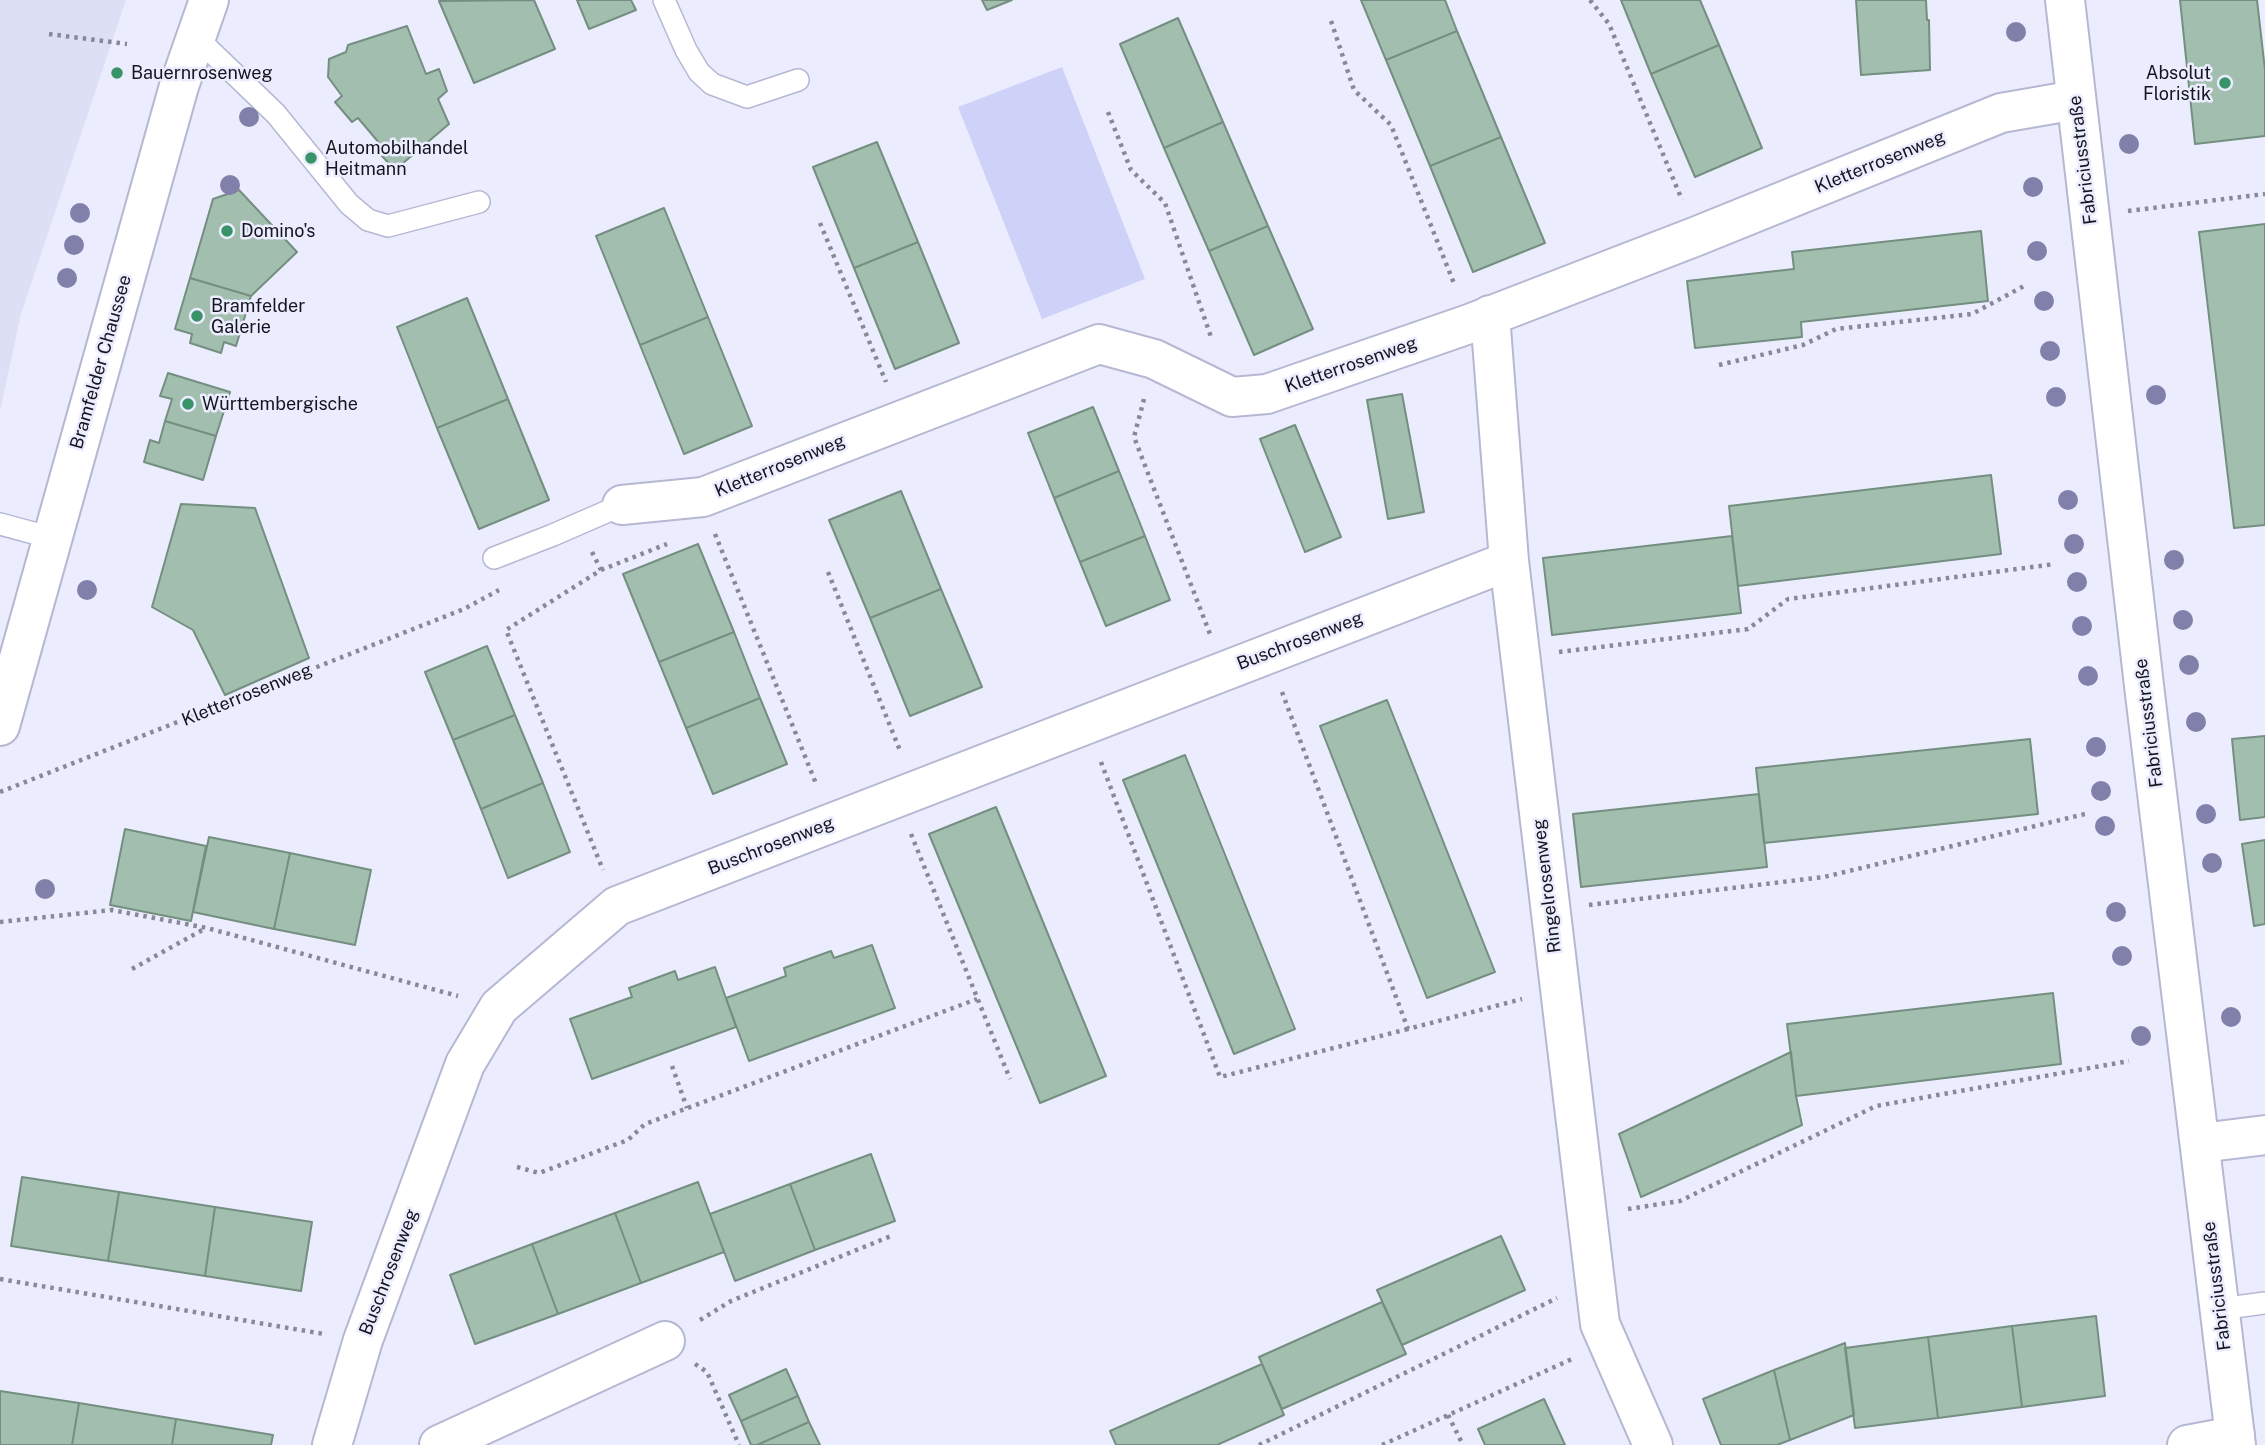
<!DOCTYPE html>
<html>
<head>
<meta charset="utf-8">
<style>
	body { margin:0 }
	canvas { display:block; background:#ebedfe }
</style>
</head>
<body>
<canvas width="2265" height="1445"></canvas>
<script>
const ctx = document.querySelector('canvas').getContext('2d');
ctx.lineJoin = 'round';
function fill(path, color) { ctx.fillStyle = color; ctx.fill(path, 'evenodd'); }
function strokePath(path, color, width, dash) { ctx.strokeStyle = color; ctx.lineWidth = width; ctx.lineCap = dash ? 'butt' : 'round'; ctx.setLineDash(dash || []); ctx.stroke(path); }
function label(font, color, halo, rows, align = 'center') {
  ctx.font = font + ' "Public Sans",sans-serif'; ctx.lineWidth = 5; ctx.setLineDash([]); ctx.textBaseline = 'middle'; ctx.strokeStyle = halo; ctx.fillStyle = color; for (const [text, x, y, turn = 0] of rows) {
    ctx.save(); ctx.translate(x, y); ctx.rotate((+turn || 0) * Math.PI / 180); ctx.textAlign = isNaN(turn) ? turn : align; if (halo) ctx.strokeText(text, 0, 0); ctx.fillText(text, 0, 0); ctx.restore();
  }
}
fill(new Path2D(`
	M0 0H126L21 314 0 411Z`), '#dddff5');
fill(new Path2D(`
	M1062 67 1145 279 1042 319 958 107Z`), '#cfd2f8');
const building = new Path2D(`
	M534 0 555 49 474 83 439 1Z
	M577 0H631L636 10 589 29Z
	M982 0H1012L987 10Z
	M1361 0H1445L1457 31 1386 60Z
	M1621 0H1700L1719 45 1651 74Z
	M1856 0H1926L1927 20H1929L1930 70 1861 75Z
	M2180 0H2257L2265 70V136L2195 144Z
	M1178 18 1223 122 1164 148 1120 44Z
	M407 26 426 74 439 69 447 91 438 99 449 124 395 170 382 156 386 151 358 118 352 122 335 102 342 96 328 77 329 59 346 52 348 45Z
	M1457 31 1501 137 1430 166 1386 60Z
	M1719 45 1762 148 1695 177 1651 74Z
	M1223 122 1268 226 1209 251 1164 148Z
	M1501 137 1545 243 1473 272 1430 166Z
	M877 142 918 242 854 268 813 167Z
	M239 190 297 252 251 296 190 278 213 199Z
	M664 208 708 317 640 345 596 236Z
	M2265 224V525L2234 528 2199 232Z
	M1268 226 1313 329 1254 355 1209 251Z
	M1981 231 1988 301 1801 322 1802 337 1695 348 1687 281 1794 269 1792 252Z
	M918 242 959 343 895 369 854 268Z
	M190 278 251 296 236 346 224 342 221 353 190 343 192 334 175 329Z
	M467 298 508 399 437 428 397 327Z
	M708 317 752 426 684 454 640 345Z
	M168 373 230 392 216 436 165 421 172 399 160 396Z
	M1402 394 1424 512 1388 519 1367 400Z
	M508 399 549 500 479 529 437 428Z
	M1093 407 1119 471 1054 498 1028 433Z
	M165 421 216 436 203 480 144 462 150 440 159 443Z
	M1295 425 1341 537 1305 552 1260 439Z
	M1119 471 1145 536 1080 562 1054 498Z
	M1991 475 2001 554 1738 586 1729 506Z
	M901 491 941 589 870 618 829 520Z
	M181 504 255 508 309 658 225 695 193 630 152 607Z
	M1145 536 1170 600 1106 626 1080 562Z
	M1732 536 1741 613 1552 635 1543 558Z
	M698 544 734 632 659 662 623 574Z
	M941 589 982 687 910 716 870 618Z
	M734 632 760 698 686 728 659 662Z
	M487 646 515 715 453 740 425 672Z
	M760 698 787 764 713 794 686 728Z
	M1387 700 1495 972 1427 998 1320 726Z
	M515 715 543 783 481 809 453 740Z
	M2265 736V817L2240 820 2232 739Z
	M2030 739 2038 814 1764 843 1756 768Z
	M1185 755 1295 1029 1234 1054 1123 780Z
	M543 783 570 852 508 878 481 809Z
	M1759 794 1767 867 1581 887 1573 814Z
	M996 807 1106 1076 1040 1103 929 834Z
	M125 829 206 846 191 921 110 905Z
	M209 837 290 853 274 929 193 912Z
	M2265 840V924L2254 926 2242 844Z
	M290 853 371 870 355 945 274 929Z
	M872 945 895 1008 749 1061 726 998 786 976 784 968 831 951 834 958Z
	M715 967 736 1027 592 1079 570 1019 632 997 629 988 675 971 678 980Z
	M2053 993 2061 1064 1796 1096 1787 1024Z
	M1791 1052 1796 1096 1802 1125 1641 1197 1619 1134Z
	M871 1154 895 1221 815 1250 790 1184Z
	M22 1177 119 1192 108 1261 11 1246Z
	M698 1182 724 1252 641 1283 615 1213Z
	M790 1184 815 1250 735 1281 710 1214Z
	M119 1192 215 1207 205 1276 108 1261Z
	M215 1207 312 1222 301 1291 205 1276Z
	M615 1213 641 1283 558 1314 532 1244Z
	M1501 1236 1525 1290 1402 1345 1377 1290Z
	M532 1244 558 1314 475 1344 450 1275Z
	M1382 1302 1406 1354 1282 1409 1259 1357Z
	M2096 1316 2105 1396 2022 1407 2012 1326Z
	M2012 1326 2022 1407 1938 1418 1928 1337Z
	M1928 1337 1938 1418 1855 1428 1845 1348Z
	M1845 1343 1854 1415 1790 1440 1774 1370Z
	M1262 1364 1284 1415 1217 1445H1116L1110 1431Z
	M786 1369 798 1396 741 1421 729 1395Z
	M1774 1370 1790 1440 1777 1445H1721L1703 1399Z
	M0 1391 79 1403 72 1445H0Z
	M798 1396 809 1422 757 1445H751L741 1421Z
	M1544 1399 1565 1445H1485L1478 1429Z
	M79 1403 176 1419 172 1445H72Z
	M176 1419 273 1435 271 1445H172Z
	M809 1422 820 1445H757Z`);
fill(building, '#a2beae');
strokePath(building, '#748f80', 2);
const service = new Path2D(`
	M664 0 686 50 699 72 712 84 747 97 798 80
	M196 37 276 114 349 204 368 220 388 226 479 202
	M0 524 52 538
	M494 558 553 535 622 505
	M2220 1309 2265 1303`);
const minor = new Path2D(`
	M1490 315 1509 561 1600 1324 1653 1445
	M622 505 703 497 1099 344 1154 359 1232 397 1267 394 1469 324 1697 236 2001 113 2076 100
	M2201 1143 2265 1135
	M332 1445 363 1340 465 1064 499 1007 617 906 1509 561
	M439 1445 665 1341
	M2187 1445 2235 1436`);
const tertiary = new Path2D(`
	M2065 0 2145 694 2236 1445`);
const primary = new Path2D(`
	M0 726 179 86 209 0`);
strokePath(service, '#b6b8d3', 24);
strokePath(minor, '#b6b8d3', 42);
strokePath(tertiary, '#b6b8d3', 42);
strokePath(primary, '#b6b8d3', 42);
strokePath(new Path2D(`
	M1590 0 1609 24 1682 200
	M1331 21 1354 90 1391 125 1455 286
	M49 34 127 44
	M1108 112 1131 170 1165 203 1212 340
	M2128 211 2265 194
	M820 223 886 382
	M1719 365 1803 345 1836 329 1972 314 2024 286
	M1144 399 1134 437 1210 634
	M715 534 817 786
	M592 552 601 570 506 630 603 870
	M601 570 667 544
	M828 572 901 753
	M1559 652 1748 629 1788 599 2055 564
	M1282 692 1408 1029 1522 999
	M1101 762 1220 1077 1408 1029
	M0 792 464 609 499 590
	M911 834 1010 1079
	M1589 905 1824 877 2085 814
	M0 922 112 910 207 928 458 996
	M132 969 206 928
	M672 1066 687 1108
	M517 1167 539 1173 628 1140 645 1124 977 999
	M1628 1209 1680 1201 1876 1106 2129 1061
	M0 1279 324 1334
	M700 1320 731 1301 891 1236
	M695 1364 707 1372 739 1445
	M1448 1415 1463 1445
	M1259 1445 1557 1298
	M1382 1445 1572 1359`), '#888997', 4.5, [3.5, 5]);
strokePath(service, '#fff', 21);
strokePath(minor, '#fff', 38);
strokePath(tertiary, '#fff', 38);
strokePath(primary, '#fff', 38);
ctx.fillStyle = '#8180aa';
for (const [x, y] of [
	[2016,32],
	[249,117],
	[2129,144],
	[230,185],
	[2033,187],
	[80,213],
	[74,245],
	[2037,251],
	[67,278],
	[2044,301],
	[2050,351],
	[2156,395],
	[2056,397],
	[2068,500],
	[2074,544],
	[2174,560],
	[2077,582],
	[87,590],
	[2183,620],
	[2082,626],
	[2189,665],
	[2088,676],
	[2196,722],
	[2096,747],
	[2101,791],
	[2206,814],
	[2105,826],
	[2212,863],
	[45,889],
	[2116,912],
	[2122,956],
	[2231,1017],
	[2141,1036]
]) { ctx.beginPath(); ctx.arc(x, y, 10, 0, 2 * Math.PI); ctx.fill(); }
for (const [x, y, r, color] of [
	[117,73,7,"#399369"],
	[2225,83,7,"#399369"],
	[311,158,7,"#399369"],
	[227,231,7,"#399369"],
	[197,316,7,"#399369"],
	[188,404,7,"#399369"]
]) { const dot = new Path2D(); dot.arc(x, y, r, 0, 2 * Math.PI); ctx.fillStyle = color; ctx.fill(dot); strokePath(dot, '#ebedfe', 2.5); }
label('18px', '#15151f', '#ebedfe', [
	["Bauernrosenweg",131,73],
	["Absolut",2211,73,"right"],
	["Floristik",2211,94,"right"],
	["Automobilhandel",325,148],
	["Heitmann",325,169],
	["Domino's",241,231],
	["Bramfelder",211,306],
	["Galerie",211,327],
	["Württembergische",202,404]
], 'left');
label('18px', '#15151f', '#ebedfe', [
	["Fabriciusstraße",2083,160,-97],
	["Kletterrosenweg",1880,162,-22],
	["Bramfelder Chaussee",101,362,-74],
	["Kletterrosenweg",1351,365,-19],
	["Kletterrosenweg",780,466,-22],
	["Buschrosenweg",1300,641,-21],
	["Kletterrosenweg",247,695,-22],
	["Fabriciusstraße",2149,723,-97],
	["Buschrosenweg",771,846,-21],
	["Ringelrosenweg",1547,886,-97],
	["Buschrosenweg",389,1272,-69],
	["Fabriciusstraße",2217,1286,-97]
]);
</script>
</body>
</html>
